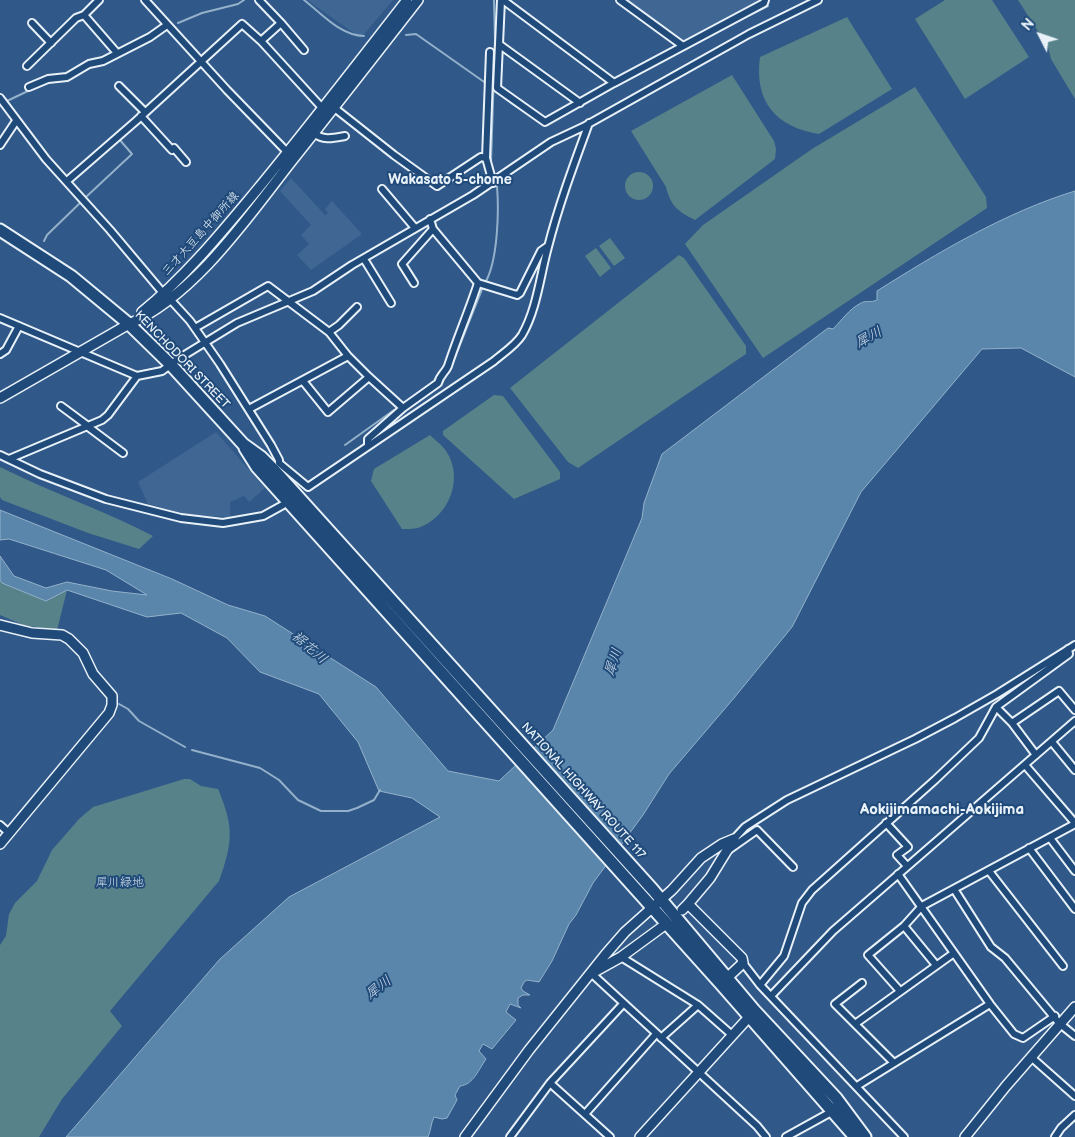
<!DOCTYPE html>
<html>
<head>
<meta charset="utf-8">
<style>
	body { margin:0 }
	#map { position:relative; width:1075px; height:1137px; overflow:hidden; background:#305888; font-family:"Balsamiq Sans",sans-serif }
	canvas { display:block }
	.north { position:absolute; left:1015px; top:10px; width:50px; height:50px; -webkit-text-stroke:4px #1f4a7a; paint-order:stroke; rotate:311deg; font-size:14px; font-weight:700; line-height:20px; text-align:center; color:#e8f1f8 }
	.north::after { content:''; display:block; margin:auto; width:18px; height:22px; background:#e8f1f8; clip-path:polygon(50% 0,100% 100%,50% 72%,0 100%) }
</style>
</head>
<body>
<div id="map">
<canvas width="1075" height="1137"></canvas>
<div class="north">N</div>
</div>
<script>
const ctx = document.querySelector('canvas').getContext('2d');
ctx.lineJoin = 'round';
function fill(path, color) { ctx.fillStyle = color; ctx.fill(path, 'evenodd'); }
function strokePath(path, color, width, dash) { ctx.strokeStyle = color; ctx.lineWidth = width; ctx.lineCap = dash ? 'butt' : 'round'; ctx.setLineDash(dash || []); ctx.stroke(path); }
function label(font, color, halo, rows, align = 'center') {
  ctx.font = font + ' "Balsamiq Sans","Klee One",sans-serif'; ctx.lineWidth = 4; ctx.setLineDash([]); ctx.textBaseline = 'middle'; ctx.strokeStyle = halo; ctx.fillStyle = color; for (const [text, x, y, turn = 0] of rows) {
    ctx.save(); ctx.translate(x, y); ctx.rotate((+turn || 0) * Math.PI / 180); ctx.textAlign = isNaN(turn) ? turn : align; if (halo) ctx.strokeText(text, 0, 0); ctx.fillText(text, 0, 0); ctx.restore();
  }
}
fill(new Path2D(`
	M307 0H393L361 38Z
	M624 0H759L686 41H679Z
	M291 178 325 215 328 213 325 209 332 201 362 234 311 270 297 255 309 244 301 235 311 225 280 191Z
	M216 432 265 488 249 502 244 496 230 502V517L188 515 148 504 138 482Z`), '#406694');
fill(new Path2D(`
	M945 0H992L1029 57 965 99 915 19Z
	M1018 0H1075V99L1051 59 1048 47Z
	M847 17 892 89 819 134C776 127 754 102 760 57Z
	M732 75 774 141 776 149 775 159 695 220C677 211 671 206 666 187L631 131Z
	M915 87 986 197 987 208 763 358 685 244 703 225 812 149Z
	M625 186a14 14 0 1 1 28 0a14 14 0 1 1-28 0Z
	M610 238 625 258 614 266 599 246Z
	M596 248 611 268 600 277 585 256Z
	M679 255 684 258 746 346V354L578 468 568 462 510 388Z
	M494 395 503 396 560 472V479L514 499 443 435V431Z
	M430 435C435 440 442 445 446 451 465 479 448 518 418 528 413 529 407 529 402 529L371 481 374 469Z
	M0 467C50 492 103 510 153 536L139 549 88 533 2 500 0 497Z
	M0 580 2 583 46 601 67 590 57 630 23 625 0 615Z
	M184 779H190L201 786 218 789C234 827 233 842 219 881L110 1011 122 1026 62 1099 39 1137H0V945L6 936 9 914 15 903 37 881 52 850 79 819 93 807Z`), '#58828a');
const water = new Path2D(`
	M1075 191V377L1021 348 982 349 861 492 792 627 734 698 669 774 643 815 593 883 576 915 569 924 552 961 539 982 527 980 524 982 521 988 523 991 530 995H523L518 998V1005L521 1008 510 1004 506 1012 516 1020 492 1049 483 1044 479 1051 486 1059C479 1069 473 1085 460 1086L455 1095 457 1100 447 1118 442 1119 434 1117C431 1123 431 1130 428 1137H66L220 959 289 897 440 817 412 798 379 791 358 742 319 694 260 672 227 638 181 613 147 617 67 590 46 601 2 583 0 580V556L14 576 46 588 67 582 112 591 147 595 106 570 9 539 0 540V510L172 579 228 605 265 616 376 687 448 771 499 781 553 730 642 518 644 503 662 454 828 328 833 329C842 320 849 309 861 303 866 300 871 303 877 300V291C937 253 1006 212 1075 191Z`);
fill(water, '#5b86ac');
strokePath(water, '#93b1ca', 1);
strokePath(new Path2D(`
	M304 0C322 14 341 36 364 36
	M745 17 768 6
	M178 23 202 13 238 4 244 0
	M159 35 167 29
	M406 35 416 34 487 84
	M681 51 708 37
	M41 85 53 81
	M491 87 514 105 546 125 661 61
	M7 101 30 90
	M491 162 495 40 494 0
	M86 197 132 154 119 139
	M44 241 47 235 80 203
	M485 283C498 261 499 211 497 186
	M443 378 450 370 483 287
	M345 445 394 410
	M119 704 128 709 139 721 185 747
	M192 750 260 768 279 780 298 800 321 811H348L357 808 374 800 380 790`), '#93b1ca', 2);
const street = new Path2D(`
	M145 0 227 90 289 154
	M259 0 281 23 261 41
	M501 0 497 88 545 122 614 83 764 3 765 0
	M503 0 614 83
	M620 0 683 46
	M84 15 117 53
	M32 23 51 43
	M281 23 304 50
	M500 45 580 103
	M27 66 76 18 84 15 99 0
	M119 86 145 112
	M29 87 48 79 67 77 89 64 103 61 150 37 167 25
	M0 98 46 159 110 230 163 293
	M332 106 394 155 437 186 481 157 486 158 493 183
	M141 116 172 150 174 148 186 162
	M314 133C323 141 334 138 345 136
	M0 145 16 121
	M486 158 490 52
	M67 181 136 121 242 24 261 41 325 111
	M382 189 415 228
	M430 219 433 229 478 283 517 295 520 293 541 251 548 246
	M364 259 391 303
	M414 283 402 264 433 229
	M169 298 190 321 220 364 271 445 279 460V463L308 487 494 361C503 353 515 346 522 335 537 309 540 276 548 247 559 204 574 164 589 123
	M0 318 137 376 162 371 178 359 237 323 313 291 352 265 473 195 551 142 583 127 749 34 818 0
	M195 328 268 286 329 332 348 356 369 377 403 408
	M329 332 339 325 357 307
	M0 354 6 350 19 326
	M303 381 328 412 369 377
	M61 406 88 426
	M249 409 348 356
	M87 426 123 453
	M368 446V439L403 408 438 383C440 375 445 373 448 366 457 338 469 311 478 283
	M0 455 40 474 106 499 181 518 223 523 263 516 283 505
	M9 459 102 420 108 415 137 376
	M996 707 1012 723 1036 755
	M1012 723 1059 691 1075 710
	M1052 742 1075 770
	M1025 765 1075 823
	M886 823 908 847 897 855 907 866
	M0 825 9 833
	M1050 838 1075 871
	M734 839 745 827 787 800 915 739 955 718 997 694 1075 645
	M1029 848 1075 909
	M730 849 757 830 793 867
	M989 871 1063 966
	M898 874 990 1004 1014 1034 1023 1038 1055 1016
	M954 889 991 947 1005 958 1059 1023 1075 1036
	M904 926 936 965
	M621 957 698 1005 732 1035
	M743 963 760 985 904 1137
	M591 973 757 1126 766 1137
	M862 983 835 1004 893 1062
	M760 985 784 956 802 903 812 890 935 780 979 738 996 707 1069 654 1068 649
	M900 991 868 955 904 926 922 906 1075 824
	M771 996 833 931 1075 721
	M855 1024 954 953
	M661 1038 698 1005
	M1031 1057 1075 1096
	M550 1083 610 1137
	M857 1086 990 1004
	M585 1114 656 1034
	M510 1137 550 1083 623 1004
	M786 1137 833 1111
	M1055 1137 1061 1128 1075 1115`);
const secondary = new Path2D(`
	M142 312C185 277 221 233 256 191 308 128 357 64 407 0
	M0 398 129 324C195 295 248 217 291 162 334 108 376 54 418 0
	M0 625 32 633 62 635 69 639 83 653 93 674 112 696V705L109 713 0 844
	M688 904 710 878 734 839
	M682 910 688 904 742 958 743 963 727 978
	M594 972 621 957 662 927
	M465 1137 529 1050 605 955 625 932 672 890 701 858 722 844 734 839
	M640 1137 749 1017
	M965 1137 1006 1086 1075 1007`);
const highway = new Path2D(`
	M0 230 71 276 129 324 171 365 243 444 261 457 274 470 653 890 754 1010 836 1098 865 1137
	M245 448 257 467 720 983 855 1137`);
strokePath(street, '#e8f1f8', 10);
strokePath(secondary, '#e8f1f8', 12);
strokePath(highway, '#e8f1f8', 15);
strokePath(street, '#1f4a7a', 6);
strokePath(secondary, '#1f4a7a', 9);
strokePath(highway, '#1f4a7a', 11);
label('12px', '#e8f1f8', '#1f4a7a', [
	["三才大豆島中御所線",201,234,-48],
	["KENCHODORI STREET",182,360,46],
	["NATIONAL HIGHWAY ROUTE 117",583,791,48]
]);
label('12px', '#d2e0e8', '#1f4a7a', [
	["犀川緑地",120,883]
]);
label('bold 14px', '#e8f1f8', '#1f4a7a', [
	["Wakasato 5-chome",450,180]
]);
label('italic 14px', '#d3e1ed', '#1f4a7a', [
	["犀川",869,338,-29],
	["裾花川",309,648,40],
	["犀川",614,662,-72],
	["犀川",379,988,-38]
]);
label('bold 15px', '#e8f1f8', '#1f4a7a', [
	["Aokijimamachi-Aokijima",942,810]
]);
</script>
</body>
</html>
